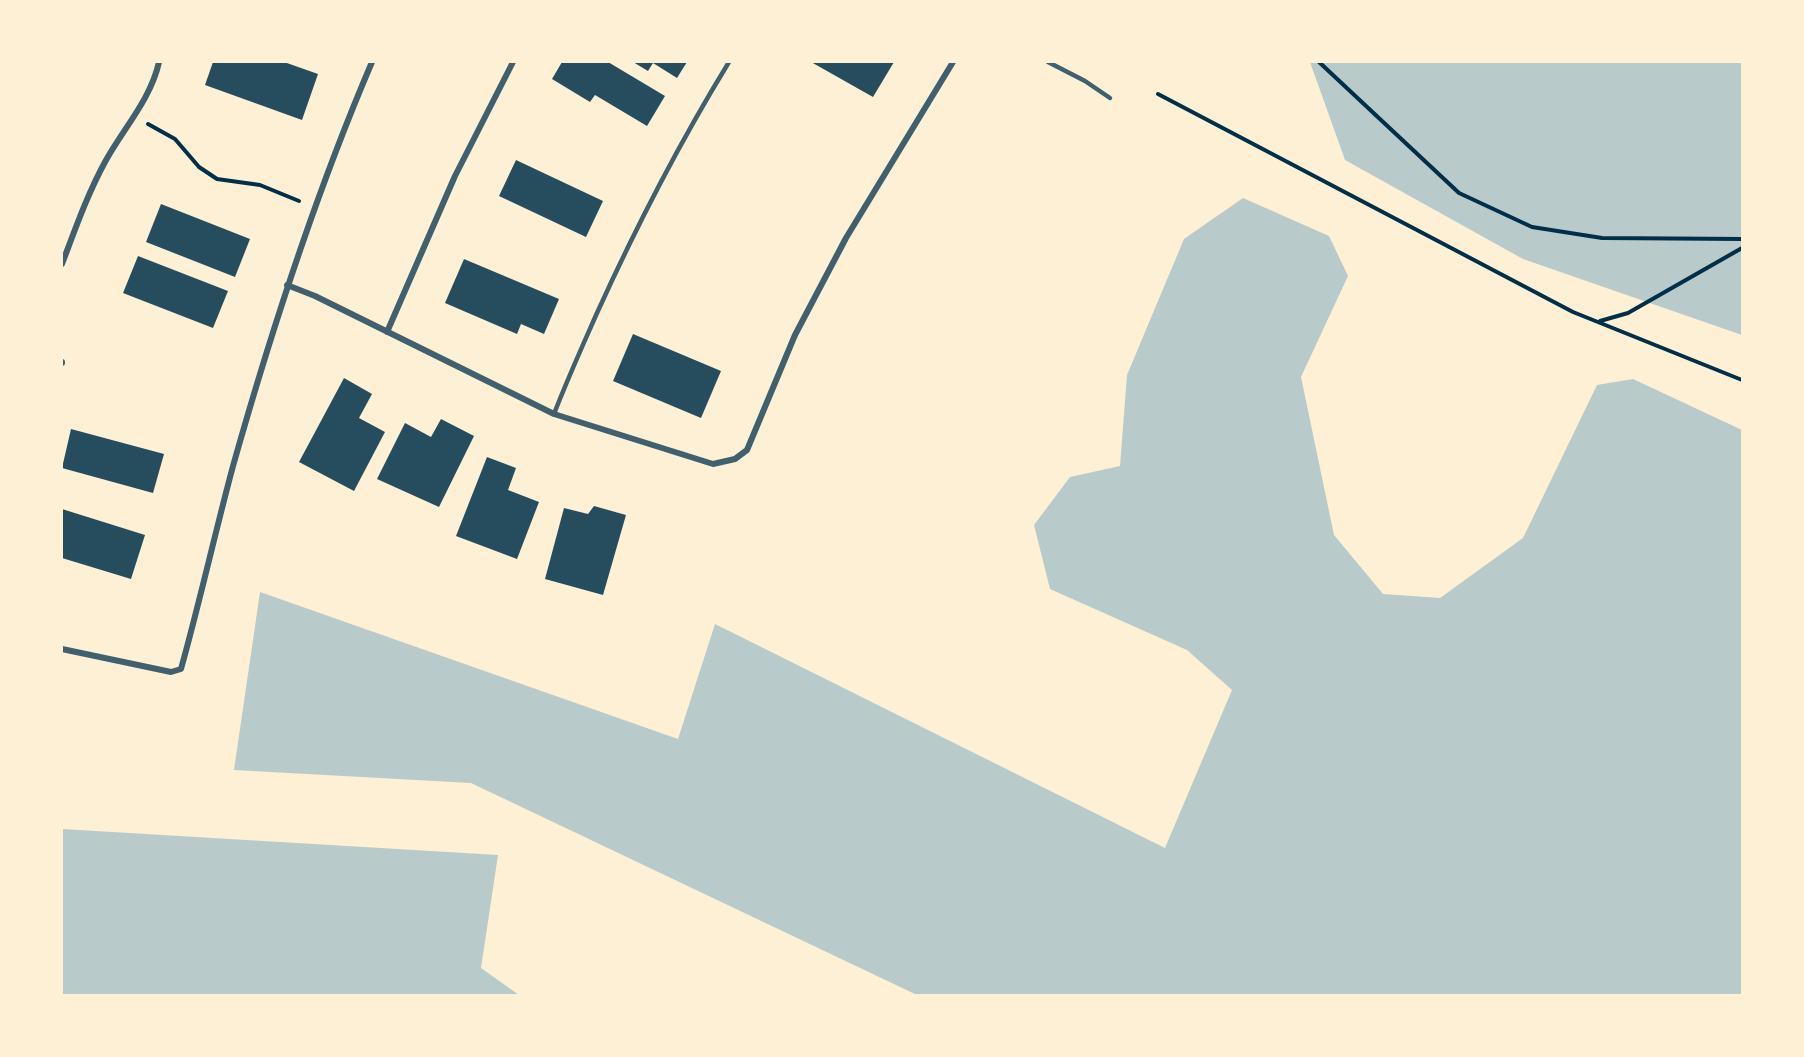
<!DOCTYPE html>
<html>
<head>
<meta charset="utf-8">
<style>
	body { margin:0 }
	#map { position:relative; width:1804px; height:1057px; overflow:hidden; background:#fdf0d5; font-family:"Roboto Serif",serif }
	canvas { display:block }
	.frame { position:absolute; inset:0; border:63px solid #fdf0d5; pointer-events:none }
</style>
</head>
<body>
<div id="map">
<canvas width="1804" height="1057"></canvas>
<div class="frame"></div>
</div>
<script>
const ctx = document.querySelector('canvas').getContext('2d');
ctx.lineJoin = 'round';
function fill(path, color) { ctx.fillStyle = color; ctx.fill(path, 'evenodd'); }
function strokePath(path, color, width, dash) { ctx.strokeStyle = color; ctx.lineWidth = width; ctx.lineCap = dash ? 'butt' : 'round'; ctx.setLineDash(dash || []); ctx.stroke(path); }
fill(new Path2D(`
	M1310 62H1742V335L1523 259 1345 160Z
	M1243 198 1329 236 1348 276 1301 377 1334 535 1383 594 1440 598 1523 538 1597 385 1633 379 1742 430V995H917L471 783 234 770 260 592 678 739 715 624 1165 848 1232 690 1187 650 1050 589 1034 525 1070 477 1120 466 1127 375 1184 239Z
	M62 829 498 855 481 968 519 995H62Z`), '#b9caca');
fill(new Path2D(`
	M213 62H284L318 74 302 120 205 85Z
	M562 62H608L665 96 647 126 595 95 590 102 552 79Z
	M633 62H687L677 78 653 63 648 71Z
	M811 62H894L873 97Z
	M516 160 603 201 586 237 499 196Z
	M161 204 250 239 235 277 146 242Z
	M138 256 228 291 213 328 123 293Z
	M464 259 559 299 544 334 521 324 517 334 445 303Z
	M633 334 721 371 701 418 613 381Z
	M344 378 372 394 359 418 385 432 354 491 299 462Z
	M441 419 474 436 439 507 377 479 405 423 431 437Z
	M71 429 164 454 153 493 62 468Z
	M487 457 516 468 508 490 539 502 517 559 456 536Z
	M594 506 626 515 603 595 545 579 564 508 588 514Z
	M62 509 145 535 131 579 62 558Z`), '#264d5e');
strokePath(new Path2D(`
	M1319 62 1459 193 1532 227 1602 238 1742 239
	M1158 94 1573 312 1742 380
	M148 124 175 139 199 167 217 179 260 185 299 201
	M1600 321 1628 313 1742 248`), '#003049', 4);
strokePath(new Path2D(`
	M1048 62 1085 81 1110 98
	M554 414C567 380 582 347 597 313 636 227 680 142 729 62`), '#3f606c', 4.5);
strokePath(new Path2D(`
	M62 264C75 230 87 195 105 162 123 129 151 99 159 62
	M287 285 315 296 554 414 713 464 735 459 747 450 795 335 846 238 953 62
	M387 332 455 176 513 62
	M62 362V363
	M62 649 171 672 181 669C200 601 215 533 233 466 272 328 316 193 372 62`), '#3f606c', 6);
</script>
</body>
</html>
